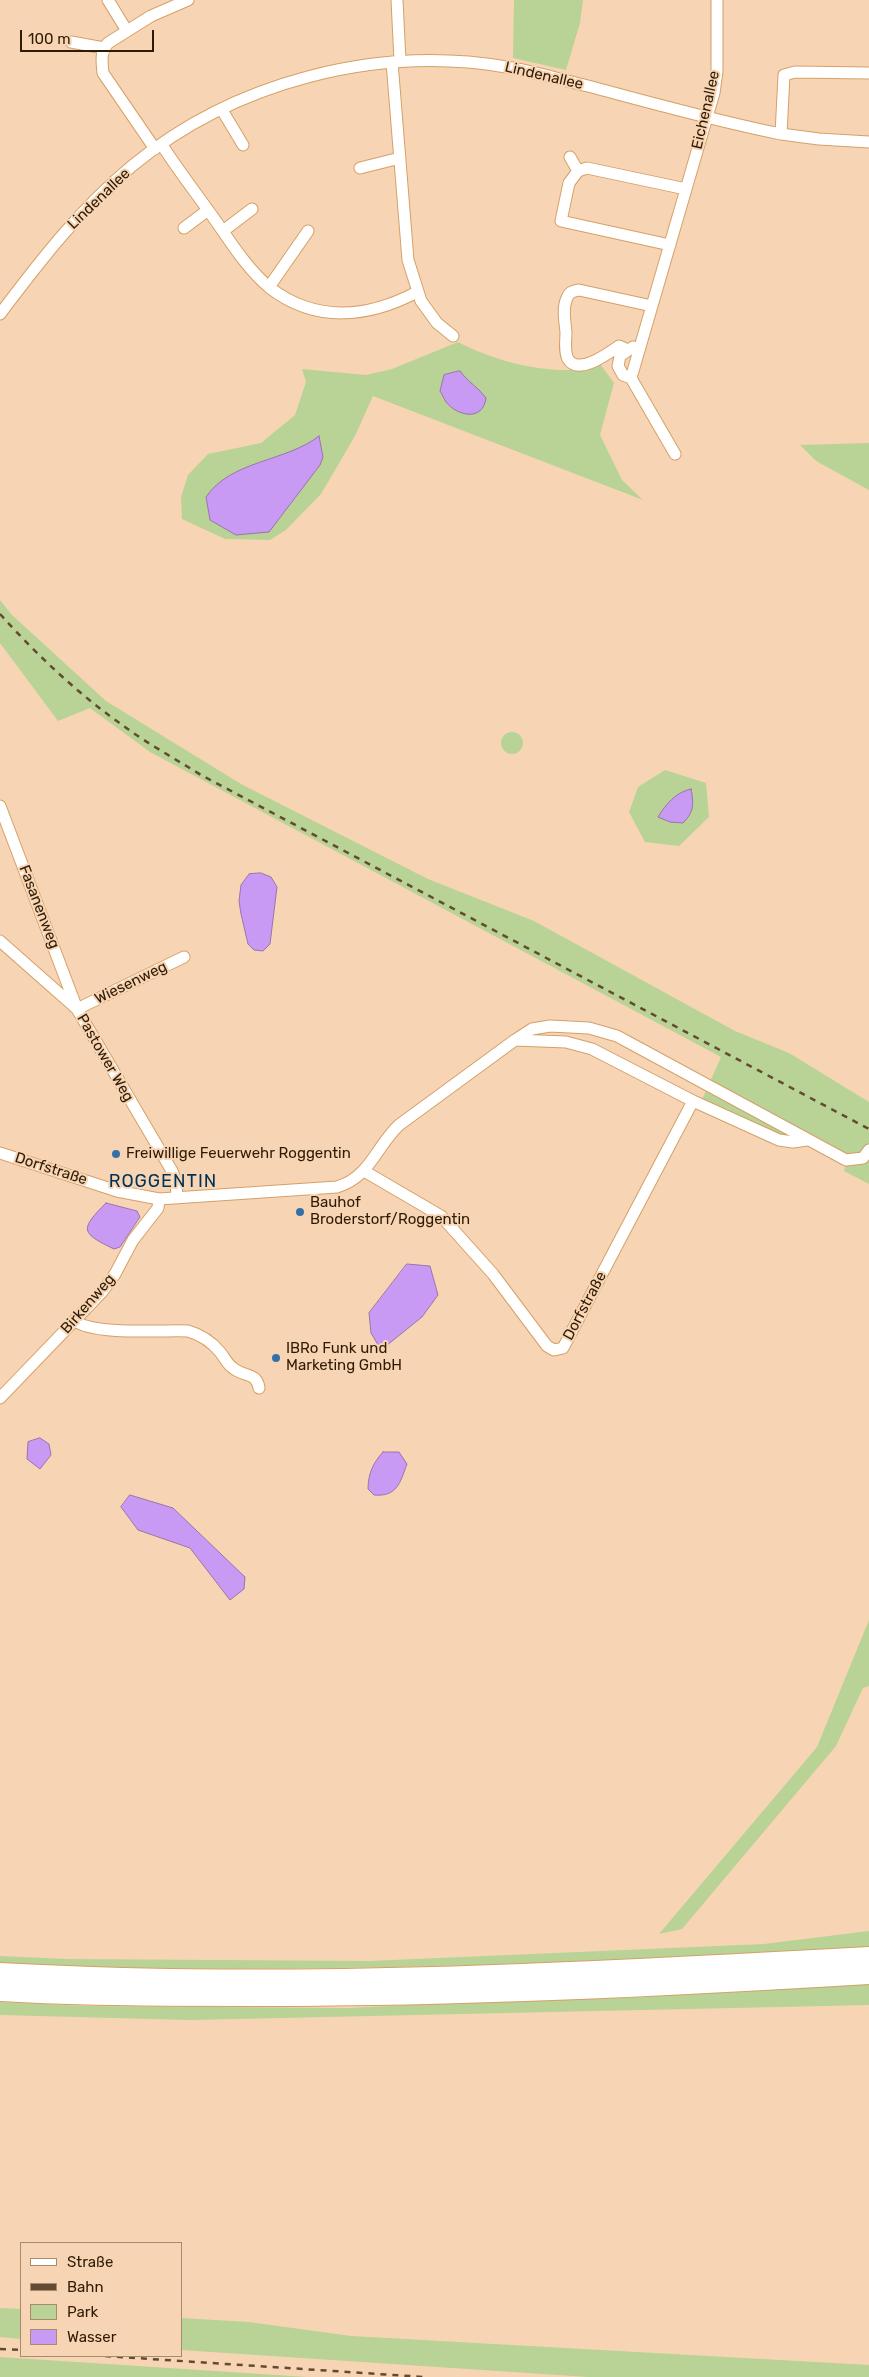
<!DOCTYPE html>
<html>
<head>
<meta charset="utf-8">
<style>
	body { margin:0 }
	#map { position:relative; width:869px; height:2377px; overflow:hidden; background:#f7d5b4; font-family:Rubik,sans-serif }
	canvas { display:block }
	.legend { position:absolute; left:20px; top:2242px; width:162px; height:115px; box-sizing:border-box; background:#f7d5b4; border:1px solid #a78b6d; margin:0; padding:6px 9px; list-style:none; font-size:15px; color:#2f1b03 }
	.legend li { display:flex; align-items:center; gap:10px; height:25px }
	.legend b { width:25px; border:1px solid #a78b6d }
	.scale { position:absolute; left:20px; top:30px; width:134px; height:22px; box-sizing:border-box; border:2px solid #2f1b03; border-top:0; padding-left:6px; font-size:15px; line-height:18px; white-space:nowrap; color:#2f1b03; -webkit-text-stroke:4px #f7d5b4; paint-order:stroke }
</style>
</head>
<body>
<div id="map">
<canvas width="869" height="2377"></canvas>
<ul class="legend">
<li><b style="height:6px;background:#fff"></b>Straße</li>
<li><b style="height:6px;background:#634b31"></b>Bahn</li>
<li><b style="height:14px;background:#b8d395"></b>Park</li>
<li><b style="height:14px;background:#c89af3"></b>Wasser</li>
</ul>
<div class="scale">100 m</div>
</div>
<script>
const ctx = document.querySelector('canvas').getContext('2d');
ctx.lineJoin = 'round';
function fill(path, color) { ctx.fillStyle = color; ctx.fill(path, 'evenodd'); }
function strokePath(path, color, width, dash) { ctx.strokeStyle = color; ctx.lineWidth = width; ctx.lineCap = dash ? 'butt' : 'round'; ctx.setLineDash(dash || []); ctx.stroke(path); }
function label(font, color, halo, rows, align = 'center') {
  ctx.font = font + ' Rubik,sans-serif'; ctx.lineWidth = 4; ctx.setLineDash([]); ctx.textBaseline = 'middle'; ctx.strokeStyle = halo; ctx.fillStyle = color; for (const [text, x, y, turn = 0] of rows) {
    ctx.save(); ctx.translate(x, y); ctx.rotate((+turn || 0) * Math.PI / 180); ctx.textAlign = isNaN(turn) ? turn : align; if (halo) ctx.strokeText(text, 0, 0); ctx.fillText(text, 0, 0); ctx.restore();
  }
}
fill(new Path2D(`
	M514 0H583L580 23 566 70 513 58Z
	M458 342C491 359 533 371 570 370 580 369 590 366 600 364L614 383 600 435 622 480 643 500 373 396 355 436 321 494 286 530 270 540 225 539 182 519 181 497 188 475 208 454 261 443 295 415 306 382 302 369 366 375 392 369Z
	M869 443V490L816 461 800 445Z
	M0 600 12 615 106 701 241 784 428 879 534 921 735 1031 789 1053 869 1102V1184L844 1171 849 1155 797 1132 790 1140 701 1102 721 1057 150 752 90 708 58 721 0 643Z
	M501 743a11 11 0 1 1 22 0a11 11 0 1 1-22 0Z
	M665 770 706 783 709 817 679 846 645 842 629 812 638 787Z
	M869 1620V1686L863 1688 836 1746 682 1929 659 1934 817 1747Z
	M869 1931V1947C580 1963 290 1976 0 1964V1956L66 1959 369 1961 764 1944Z
	M869 1982V2005L190 2020 0 2015V2002L86 2006 348 2008Z
	M0 2308 21 2309V2339L0 2337Z
	M181 2318 249 2322 351 2336 869 2365V2377H588L181 2350Z
	M0 2357 307 2377H0Z`), '#b8d395');
const water = new Path2D(`
	M460 371C468 382 479 388 486 398 483 422 457 416 446 402 444 399 442 394 440 391L444 375Z
	M319 436 323 457 320 465 269 532 236 535 210 520 206 497C231 460 286 462 319 436Z
	M691 789C694 804 694 812 683 823L670 822 658 817C666 804 676 792 691 789Z
	M261 873 271 877 277 887 270 944 263 951 254 950 248 944 241 914 239 901 241 885 249 874Z
	M106 1203 137 1211 140 1217 120 1247 114 1249C81 1233 79 1230 106 1203Z
	M407 1264 430 1266 438 1295 422 1317 381 1350 371 1333 369 1313Z
	M40 1438 49 1444 51 1455 40 1469 27 1459 28 1442Z
	M383 1452H399L407 1464C400 1483 397 1497 374 1495L368 1489C368 1474 373 1463 383 1452Z
	M130 1495 173 1508 245 1577 244 1589 230 1600 190 1548 138 1530 121 1507Z`);
fill(water, '#c89af3');
strokePath(water, '#9a74ab', 1);
const street = new Path2D(`
	M108 0 127 31
	M397 0 400 61
	M71 42 104 48
	M392 62 408 260 421 301 437 323 453 336
	M222 110 243 145
	M781 134 784 75 795 72 869 73
	M162 145C178 170 196 193 213 217 230 241 247 269 270 288 316 323 368 318 417 292
	M155 149 103 73C102 62 100 52 108 43L151 16 188 0
	M570 157 578 171
	M360 168 400 158
	M184 228 208 210
	M223 231 252 209
	M670 245 561 221 569 183 578 171 587 168 686 189
	M269 287 308 231
	M0 314C40 261 80 209 132 166 234 82 376 45 506 67 533 71 561 80 588 86 652 103 716 121 781 134L819 139 869 142
	M628 350 619 346C609 353 578 376 568 359 564 352 566 341 566 332 565 322 562 308 567 298 569 292 573 291 579 290L652 306
	M631 378 623 375 618 366 620 356 633 347
	M675 454 631 378 714 93 717 71V0
	M0 806 77 1009 184 957
	M0 941 77 1009 172 1171 176 1181 177 1198
	M515 1040 566 1042 592 1049 693 1101 779 1140 793 1142 807 1140
	M0 1153 117 1191 159 1199 337 1187C370 1177 375 1148 399 1125L515 1040 532 1029 550 1026 589 1028 617 1036 846 1160 863 1158 869 1150
	M364 1171 441 1216 493 1274 547 1346 554 1350 563 1348 693 1101
	M76 1321C91 1335 164 1330 188 1331 202 1335 211 1341 220 1352 225 1358 227 1364 233 1368 243 1377 257 1372 259 1388
	M0 1398 102 1292 115 1274 133 1240 158 1208 159 1199`);
const highway = new Path2D(`
	M0 1973C289 1989 580 1973 869 1957
	M0 1991C87 1996 175 1996 262 1996 464 1996 667 1986 869 1974`);
strokePath(street, '#d5a067', 13);
strokePath(highway, '#d5a067', 22);
strokePath(street, '#fff', 11);
strokePath(highway, '#fff', 20);
strokePath(new Path2D(`
	M0 614C36 654 77 693 121 724 146 743 174 758 201 775L869 1129
	M0 2349 21 2350
	M105 2356 424 2377`), '#634b31', 2.5, [6, 6]);
for (const [x, y, r, color] of [
	[116,1154,5,"#3171a7"],
	[300,1212,5,"#3171a7"],
	[276,1358,5,"#3171a7"]
]) { const dot = new Path2D(); dot.arc(x, y, r, 0, 2 * Math.PI); ctx.fillStyle = color; ctx.fill(dot); strokePath(dot, '#f7d5b4', 2); }
label('15px', '#2f1b03', '#f7d5b4', [
	["Lindenallee",544,76,13],
	["Eichenallee",706,110,-77],
	["Lindenallee",99,199,-44],
	["Fasanenweg",39,907,69],
	["Wiesenweg",131,983,-26],
	["Pastower Weg",105,1058,60],
	["Dorfstraße",51,1169,18],
	["Birkenweg",88,1304,-49],
	["Dorfstraße",585,1306,-62]
]);
label('15px', '#2f1b03', '#f7d5b4', [
	["Freiwillige Feuerwehr Roggentin",126,1154],
	["Bauhof",310,1203],
	["Broderstorf/Roggentin",310,1220],
	["IBRo Funk und",286,1349],
	["Marketing GmbH",286,1366]
], 'left');
ctx.letterSpacing = '1px';
label('18px', '#013155', '#f7d5b4', [
	["ROGGENTIN",163,1182]
]);
ctx.letterSpacing = '0px';
</script>
</body>
</html>
